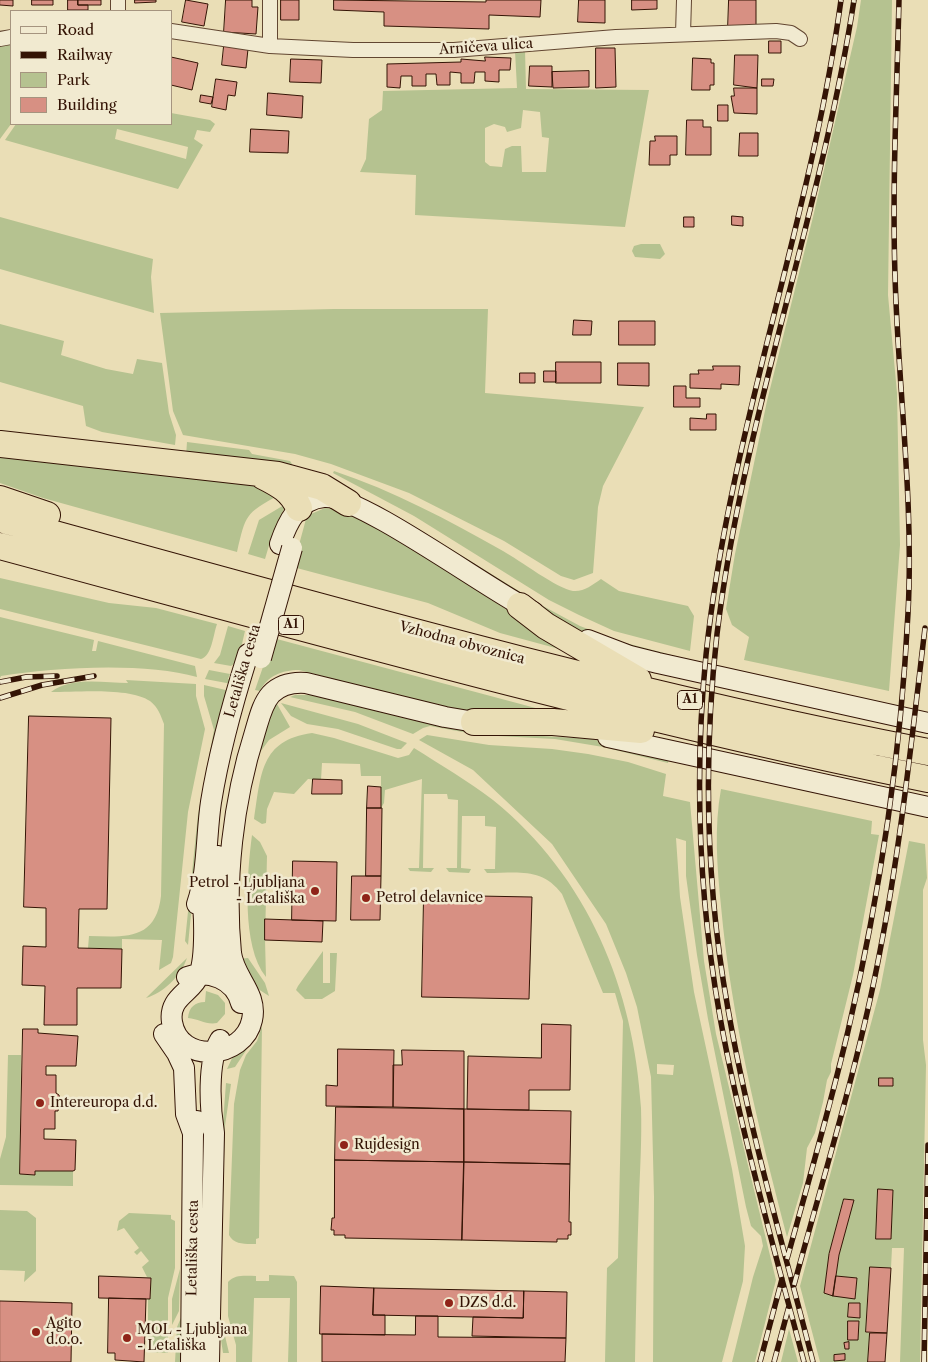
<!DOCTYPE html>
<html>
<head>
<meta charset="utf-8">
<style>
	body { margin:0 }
	#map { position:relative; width:928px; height:1362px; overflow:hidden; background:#eadeb6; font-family:"Libre Caslon Text",serif }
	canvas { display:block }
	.legend { position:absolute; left:10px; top:10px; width:162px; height:115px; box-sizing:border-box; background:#f1ead0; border:1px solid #a5947f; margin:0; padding:6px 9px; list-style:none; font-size:15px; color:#341405 }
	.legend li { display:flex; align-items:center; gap:10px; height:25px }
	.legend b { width:25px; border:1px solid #a5947f }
</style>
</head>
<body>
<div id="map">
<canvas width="928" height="1362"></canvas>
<ul class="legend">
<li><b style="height:6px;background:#f1ead0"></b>Road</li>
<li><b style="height:6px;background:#341405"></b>Railway</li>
<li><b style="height:14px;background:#b5c290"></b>Park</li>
<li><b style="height:14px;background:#d79083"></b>Building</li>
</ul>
</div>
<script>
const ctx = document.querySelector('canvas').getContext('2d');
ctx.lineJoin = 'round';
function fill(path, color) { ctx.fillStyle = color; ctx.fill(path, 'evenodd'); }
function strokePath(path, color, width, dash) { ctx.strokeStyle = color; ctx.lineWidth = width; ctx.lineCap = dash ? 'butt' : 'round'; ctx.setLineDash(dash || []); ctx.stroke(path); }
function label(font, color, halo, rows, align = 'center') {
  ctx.font = font + ' "Libre Caslon Text",serif'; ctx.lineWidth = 5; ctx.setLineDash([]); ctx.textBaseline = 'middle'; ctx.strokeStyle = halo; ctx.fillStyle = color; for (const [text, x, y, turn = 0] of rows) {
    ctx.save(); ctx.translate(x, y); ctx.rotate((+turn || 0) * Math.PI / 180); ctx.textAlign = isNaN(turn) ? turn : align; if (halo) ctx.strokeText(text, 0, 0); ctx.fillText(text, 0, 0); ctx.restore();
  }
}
fill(new Path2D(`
	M861 0H892L888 295 897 393 900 545 889 691 744 660 749 637 732 625 726 609 735 554 767 401 813 217 857 27Z
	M11 41V124L0 139V43Z
	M525 50 526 89 649 90 625 227 415 215 416 175 360 172 366 159 369 119 382 110 383 91 517 88 515 51ZM523 110 540 112 542 137 549 138 546 172H522L521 146H512L505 149 502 167 490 166 485 162V128L494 124 505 127 507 132 521 128Z
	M171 113 210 120 215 124 210 132 197 130 194 139 203 145 178 189 5 140 16 124H171ZM117 129 188 147 186 159 115 139Z
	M0 217 153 259 151 277 154 313 0 269Z
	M641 244H660L665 254 660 259 635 257 632 251 634 246Z
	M334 309H488L485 393 644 407 603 486 598 507 593 573 574 580 561 576 504 541 409 493 331 464 295 454 183 435 173 411 160 313Z
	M0 324 64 341 61 355 106 369 133 374 137 359 162 363 169 413 176 435 175 445 102 432 86 426 83 406 0 382Z
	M187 442 249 450 252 454 290 461 294 467 186 456Z
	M0 450 234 477 279 495C245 514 246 514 237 552L43 498 0 483Z
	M334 471C394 491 448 520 503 551 519 560 558 589 573 591 584 592 592 585 601 579L619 591 688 606 694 616 690 651 614 631 579 615 549 600 414 516 333 473Z
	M315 473 409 523 543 606 580 626 622 642 687 659 686 665 601 640 579 630 307 474Z
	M289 502 283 511 276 532H273L265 559 248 554 259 520Z
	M325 508 343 510 392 535 574 653 500 633 428 603 293 567 306 519 311 514Z
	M0 578 109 603 156 608 217 624C213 635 212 656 201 659L0 609Z
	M0 617 94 640 92 651H96L98 641 195 666 197 677C146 662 54 667 1 676L0 678Z
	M228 626 245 631 238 661 231 666 214 663 220 655Z
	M273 638 558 714 474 713 425 703 299 670C282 670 267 676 260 691L255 690Z
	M209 670 230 674 228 679 233 680 232 684 205 679Z
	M126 680 196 684V696L205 729 188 812 173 957 171 963 159 970 162 940 122 939V949L88 948 89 936C124 937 156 941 161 896L164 724C161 716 158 707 150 701 130 687 76 692 51 692 72 676 104 683 128 683Z
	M204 685 230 691 195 873 188 945 185 941 198 814 214 730 204 696Z
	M295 695H315L494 733 592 739 669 758 668 763 603 747 555 739 479 735 430 726 423 728 413 734 355 712 290 697Z
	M281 703 358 724 407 743 401 749H397L338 729 307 724 291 716Z
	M277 704 290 727 269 740 258 755 272 709Z
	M312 733 334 738 398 758 409 755 414 748C441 765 468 781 493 800 588 877 634 989 641 1108 642 1139 640 1169 639 1199 637 1253 636 1308 635 1362H605L607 1268 618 1258 623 1021 615 993H603L562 894C542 867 518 873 487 873L484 869H495L496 827 485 826V816H462L461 868 471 869 469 873 449 872 446 868H457L458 800 448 799 447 794H424L423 868H434L431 872 410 871 408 868H419L422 779 385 790 384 803 381 808V776H361L360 764 322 763 321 780 308 779 294 794 274 792 267 809 266 823 262 824 254 819C261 775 260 740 312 733Z
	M427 735 489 745 552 749 588 754 628 762 666 774 663 796 690 802 704 961 716 1034 776 1280 755 1362H732L753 1277 763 1246 761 1236 751 1226 746 1207 708 1019 697 955 686 876V841L676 838 680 897 694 992 732 1169 745 1246 743 1281 722 1362H653L654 1197 651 1077 637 1007 626 973 606 924 552 844 473 770 419 740ZM657 1064 674 1065 673 1075 657 1074Z
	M721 789 872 821 871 834 879 835 853 975 831 1064V1072L827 1080 823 1102 815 1133 807 1148 803 1183 787 1237C759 1129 731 1018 721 906 717 866 714 828 721 789Z
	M252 835 260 842 267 856 265 940 266 977C241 946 247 873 252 835Z
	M909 841 925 844 927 878 923 890V1040L926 1065 920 1362H900L904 1248H892L891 1268 870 1267 866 1332 870 1333 868 1362H820L800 1286 880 990ZM880 1078H893V1086H879ZM878 1189 893 1190 891 1239 876 1238ZM844 1199 853 1200 839 1255 836 1276 857 1278 855 1298 824 1293 829 1254ZM849 1303 860 1304 859 1318 848 1317ZM849 1321H859L857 1340H848Z
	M323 951V983H330V953H337L335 991 322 999H305L296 990 298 986Z
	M187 958C181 976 163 993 146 998Z
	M248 958 265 983 269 996 255 987 238 959Z
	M206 991 218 995 225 1003V1014L217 1023C206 1025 199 1019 188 1018 189 1007 195 1002 205 1002Z
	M262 1026 259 1238 256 1239V1244C246 1244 234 1245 229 1235L234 1104 240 1070 246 1055 257 1041Z
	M255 1037 235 1067 227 1069 234 1054Z
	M8 1055H21L20 1174 35 1175V1171H73V1186L0 1185V1159L6 1137Z
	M226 1083 231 1084 225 1126 222 1230 220 1162Z
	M0 1210 27 1211 36 1218V1271L24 1282 25 1271 0 1270Z
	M129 1213 171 1215V1219L175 1221V1268L168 1298V1353L148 1352V1299H150L151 1278 147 1277 142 1267 149 1261 141 1251 137 1255 134 1252 139 1248 124 1228 117 1231 119 1221Z
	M180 1269 179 1311 172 1325V1299Z
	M269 1275 294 1276 297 1282V1362H288L290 1298H254L252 1362H236V1345L228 1316V1282C235 1274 246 1276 256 1276V1281H269Z
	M221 1281V1319L229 1353H223L218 1320Z
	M183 1313 184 1362H175L177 1327Z
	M789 1329 798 1362H781Z`), '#b5c290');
const building = new Path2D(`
	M0 0H13V6L0 5Z
	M32 0H53V5H32Z
	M68 0H78V5H88V10H68Z
	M78 0H101V5H78Z
	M135 0H156V2L135 3Z
	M186 0 208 4 204 26 182 22Z
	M226 0H252V7H258L256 34 224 32Z
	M281 0H299V20H281Z
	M334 0 486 2V0H541L540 17 489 15V29L384 26V12L334 10Z
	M579 0H605V23L578 22Z
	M632 0H657V9L632 10Z
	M729 0H756V29L728 28Z
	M769 41H781V53H769Z
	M224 46 248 49 246 68 222 65Z
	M596 48H615L616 87 596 88Z
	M735 55H758L757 88 734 85Z
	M171 57 198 63 192 90 171 85Z
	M485 57 511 58 510 70H499V82L485 81V72H475L474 83H461V73L450 72V85H437L436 74H426V86H412V76H401L400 88 387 87V64L461 62V59L485 61Z
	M693 58 711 59V63H714V85H710V90H692Z
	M291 59 322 60 321 83 290 82Z
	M530 66H552V87L529 86Z
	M589 71V87L553 88 552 72Z
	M216 79 237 82 235 96 228 95 226 110 212 107Z
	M762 79H774L773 86H762Z
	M734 88H757V114L734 113 731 96H734Z
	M268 93 303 96 302 118 267 115Z
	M201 95 213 97 211 104 200 102Z
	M718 105H728V121H718Z
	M687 120H703V127H711V155H686Z
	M251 129 289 131 288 153 250 152Z
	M740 133H758V156H739Z
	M655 136H677V155H670V165H649L650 141H655Z
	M732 216 743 217V226L732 225Z
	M684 217H694V227H684Z
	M574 320 592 321 591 335H573Z
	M619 321H655V345H619Z
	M556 362H601V383H556Z
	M618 363H649V386L618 385Z
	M713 366H740L739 385 721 384V389L690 388V374H699L698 370H713Z
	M544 371H556V382H544Z
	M520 373H535V383H520Z
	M674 386H686V398H700V407H674Z
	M707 414H716V430H690V418L706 419Z
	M29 716 111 718 107 909H79L78 948 122 949 121 988H77V1025H44L45 986 22 985 23 946 46 947V908L24 907Z
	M313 779 342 780V794H312Z
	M368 786 381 787V808H367Z
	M367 808H382L381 876H366Z
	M293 861 337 862 336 921 292 920Z
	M352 876H381L380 920H351Z
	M424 895 532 897 529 999 422 997Z
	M265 919 323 921 322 942 265 940Z
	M542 1024 571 1025 570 1090H529V1110L467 1109 468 1056 541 1058Z
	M23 1029H38V1033L78 1036 76 1066H46V1075H56V1093L59 1095 60 1101 58 1111H55V1129H44V1139L76 1140 75 1170 73 1171H35V1175L20 1174Z
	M338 1049 394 1050 393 1107 326 1106V1085L337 1086Z
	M402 1050 464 1051V1109L393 1107V1065H402Z
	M879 1078H893V1086H879Z
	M336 1107 464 1109V1162L335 1160Z
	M464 1109 571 1111 570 1164 464 1162Z
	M335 1160 464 1162 462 1240 345 1238V1235H334V1230H331L332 1218H334Z
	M464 1162 570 1164 569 1222H571V1235H568V1239H557V1242L462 1240Z
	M878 1189 893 1190 891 1239H876Z
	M844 1199 854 1200 839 1255 833 1296 824 1293 829 1254Z
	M870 1267 891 1268 887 1333 866 1332Z
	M99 1276 151 1278 150 1299 99 1298Z
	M836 1276 857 1278 855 1299 833 1296Z
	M321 1286 374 1288 373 1315H385V1335L320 1334Z
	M374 1288 524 1291 523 1318 373 1315Z
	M524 1291 567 1292 566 1338 472 1336 473 1317 523 1318Z
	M109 1298 146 1299 144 1362 115 1360V1353H108Z
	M0 1301 72 1303 71 1362H0Z
	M849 1303H860V1318L848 1317Z
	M416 1316H438V1337L566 1338 565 1362H322V1334L415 1335Z
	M848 1321H859L858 1340H848Z
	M870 1333H887L885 1362H868Z
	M849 1342V1349H845L844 1343Z
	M845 1354V1360L834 1361V1355Z`);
fill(building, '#d79083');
strokePath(building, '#341405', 1);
const street = new Path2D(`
	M118 0V11
	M270 0V46
	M171 31 270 46 353 50H454L616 37 776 31 791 33 800 39
	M683 34 684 0
	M0 39 11 37`);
const secondary = new Path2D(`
	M280 544C287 523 298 499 324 497 358 494 492 592 533 612
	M588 640 630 656 658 663 928 723
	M608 737 928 807
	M218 856C215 892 206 948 224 980
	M201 892C205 910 206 958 199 975 192 993 168 997 172 1022 179 1065 244 1059 252 1020 258 993 234 978 231 953 224 881 233 801 255 732 259 719 262 704 271 694 281 684 293 682 306 683L445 717 487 724
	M197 904C208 872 206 835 211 802 219 752 233 702 248 654
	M187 977C208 969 235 979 241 1003
	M164 1034 177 1053 184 1068 186 1114 193 1133
	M191 1362 193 1133 197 1121
	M209 1362 214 1133C210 1109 207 1062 220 1040`);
const highway = new Path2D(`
	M0 444 278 475 322 487 348 503
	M263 476C279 484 292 491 299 508
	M0 499 47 515
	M0 519C307 603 615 692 928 752
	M0 546C308 629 615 716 928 779
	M520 606 546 626 638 680
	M474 722H553L641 730`);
strokePath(street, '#624631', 16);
strokePath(secondary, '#341405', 22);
strokePath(highway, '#341405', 28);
strokePath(street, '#f1ead0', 14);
strokePath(secondary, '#f1ead0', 20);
strokePath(highway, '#eadeb6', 26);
const rail = new Path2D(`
	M0 682 26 677 57 676
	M0 698 42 685 94 676
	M787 1259C808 1183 830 1107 848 1031 880 894 901 753 908 613 914 500 898 388 895 275 892 184 897 91 899 0
	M794 1285C824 1174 859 1063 880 951 901 844 912 736 925 628
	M760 1362 782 1279
	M774 1362 789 1306
	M804 1362C774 1248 741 1133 720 1017 699 898 694 776 706 655 729 433 811 221 841 0
	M813 1362C783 1245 749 1129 728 1009 706 886 703 759 717 634 743 419 821 214 854 0
	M924 1362 928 1145`);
strokePath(rail, '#341405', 5.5);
strokePath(rail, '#f1ead0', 4, [11]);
const secondaryBridge = new Path2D(`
	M261 658 292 548`);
strokePath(secondaryBridge, '#341405', 22, []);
strokePath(secondaryBridge, '#f1ead0', 20);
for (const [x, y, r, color] of [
	[315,891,5,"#8f2418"],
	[366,898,5,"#8f2418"],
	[40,1103,5,"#8f2418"],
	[344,1145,5,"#8f2418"],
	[449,1303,5,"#8f2418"],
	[36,1332,5,"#8f2418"],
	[127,1338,5,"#8f2418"]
]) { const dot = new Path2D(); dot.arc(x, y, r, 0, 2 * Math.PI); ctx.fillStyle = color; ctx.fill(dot); strokePath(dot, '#f1ead0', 2); }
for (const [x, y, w] of [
	[291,625,25],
	[690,700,25]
]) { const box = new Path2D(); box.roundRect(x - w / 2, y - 9.5, w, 19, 4); ctx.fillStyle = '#f1ead0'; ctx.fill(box); strokePath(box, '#341405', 1); }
label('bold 12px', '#341405', null, [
	["A1",291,625],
	["A1",690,700]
]);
label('14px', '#341405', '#f1ead0', [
	["Arničeva ulica",486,47,-4],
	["Vzhodna obvoznica",462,643,15],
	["Letališka cesta",243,671,-74],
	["Letališka cesta",193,1248,-89]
]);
label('14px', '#341405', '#f1ead0', [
	["Petrol - Ljubljana",305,883,"right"],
	["- Letališka",305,899,"right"],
	["Petrol delavnice",376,898],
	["Intereuropa d.d.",50,1103],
	["Rujdesign",354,1145],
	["DZS d.d.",459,1303],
	["Agito",46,1324],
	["d.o.o.",46,1340],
	["MOL - Ljubljana",137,1330],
	["- Letališka",137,1346]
], 'left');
</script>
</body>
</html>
